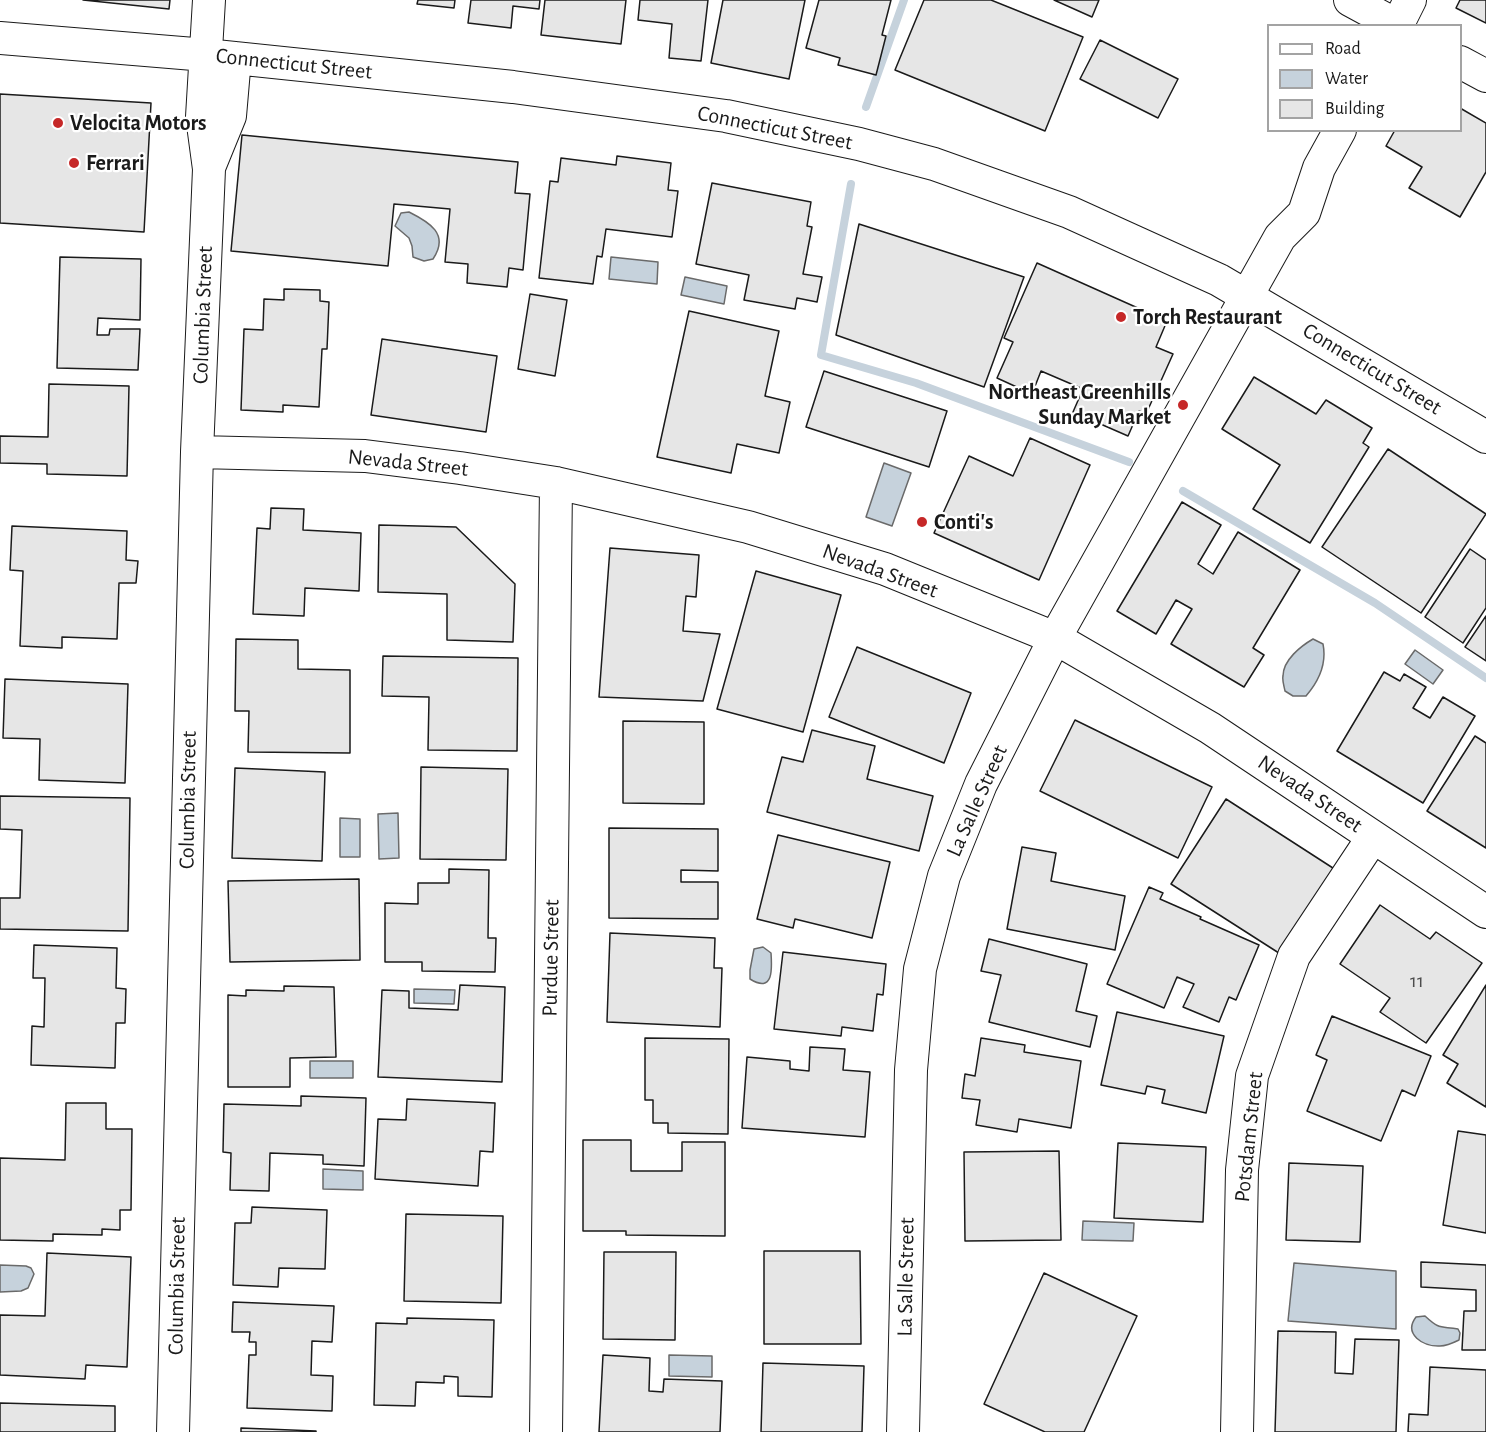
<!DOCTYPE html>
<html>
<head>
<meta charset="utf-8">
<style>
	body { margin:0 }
	#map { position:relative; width:1486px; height:1432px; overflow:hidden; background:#fff; font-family:"Alegreya Sans",sans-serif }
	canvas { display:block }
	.legend { position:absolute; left:1267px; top:24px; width:195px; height:108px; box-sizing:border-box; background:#fff; border:2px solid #a3a3a3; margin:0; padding:8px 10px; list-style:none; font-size:18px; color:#1a1a1a }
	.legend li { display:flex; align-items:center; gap:12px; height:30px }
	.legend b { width:30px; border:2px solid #a3a3a3 }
</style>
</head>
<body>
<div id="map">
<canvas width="1486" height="1432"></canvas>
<ul class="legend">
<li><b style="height:8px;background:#fff"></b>Road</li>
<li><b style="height:16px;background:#c6d2dc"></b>Water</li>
<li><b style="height:16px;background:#e6e6e6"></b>Building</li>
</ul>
</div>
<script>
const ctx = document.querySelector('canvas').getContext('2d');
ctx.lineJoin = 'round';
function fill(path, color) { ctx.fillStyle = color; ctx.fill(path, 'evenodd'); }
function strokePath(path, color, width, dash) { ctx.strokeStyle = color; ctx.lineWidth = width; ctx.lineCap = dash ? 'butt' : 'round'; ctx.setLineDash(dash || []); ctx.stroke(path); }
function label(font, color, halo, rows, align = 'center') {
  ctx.font = font + ' "Alegreya Sans",sans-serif'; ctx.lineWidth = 4.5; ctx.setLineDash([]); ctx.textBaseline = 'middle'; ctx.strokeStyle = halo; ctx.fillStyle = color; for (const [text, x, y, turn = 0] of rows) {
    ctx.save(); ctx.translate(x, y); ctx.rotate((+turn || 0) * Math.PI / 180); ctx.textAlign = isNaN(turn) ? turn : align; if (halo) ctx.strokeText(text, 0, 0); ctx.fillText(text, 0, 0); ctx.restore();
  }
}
const water = new Path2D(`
	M409 212C429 222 450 234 433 259L424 261 413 257 412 246 409 238 395 226 401 213Z
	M611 257 658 262 657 284 609 279Z
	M685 277 727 286 724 304 681 295Z
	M884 463 911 473 892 526 866 517Z
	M1313 639 1323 644C1327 664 1319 681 1306 696H1293L1285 691C1284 686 1282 680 1283 676 1283 660 1301 646 1313 639Z
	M1415 650 1443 670 1433 684 1405 664Z
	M398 813 399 858 379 859 378 814Z
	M340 818 360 819V857H340Z
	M763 947 771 953C772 968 774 994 750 979V970L754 949Z
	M414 989 455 990 454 1004 414 1003Z
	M310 1061H353V1078H310Z
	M323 1169 363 1171V1190L323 1189Z
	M1083 1221 1134 1223 1133 1241 1082 1240Z
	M1294 1263 1396 1271V1329L1288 1321Z
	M0 1265 26 1266 31 1268 34 1274 28 1288 21 1291 0 1292Z
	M1425 1316C1440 1330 1440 1326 1458 1329L1460 1333 1459 1340C1453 1343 1446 1346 1440 1346 1423 1347 1403 1334 1416 1317Z
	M669 1355 712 1356V1377L669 1376Z`);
fill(water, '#c6d2dc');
strokePath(water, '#6a6a6a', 1.5);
strokePath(new Path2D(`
	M866 107 904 0
	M851 184 821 355 916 383 1129 462
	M1183 491 1375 603 1486 678`), '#c6d2dc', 8);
const building = new Path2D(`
	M83 0H170L169 9Z
	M418 0H455L454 8 417 4Z
	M471 0H540L539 9 513 6 511 28 468 23Z
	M545 0H626L621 44 541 35Z
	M640 0H708L701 61 669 58 672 24 638 20Z
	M723 0H805L789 79 711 63Z
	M819 0H891L882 35 886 36 876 75 838 65 840 58 806 48Z
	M924 0H991L1083 37 1045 131 895 70Z
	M1054 0H1099L1092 17Z
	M1460 0H1486V23L1456 8Z
	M1100 40 1178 79 1158 118 1080 79Z
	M0 94 151 103 144 232 0 223Z
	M1460 108 1486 123V172L1460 217 1409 188 1422 167 1386 146 1395 130H1460Z
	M242 135 518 162 515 193 530 194 523 270 509 268 507 287 467 283 468 264 445 262 450 209 394 204 388 266 231 251Z
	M617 156 671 163 668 190 678 191 672 237 606 229 602 257 597 256 593 284 539 278 550 181 558 182 561 158 616 165Z
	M712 183 811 202 807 226 812 227 803 274 822 277 817 302 797 298 795 309 744 300 749 275 696 264Z
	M859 224 1024 277 984 387 836 335Z
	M60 257 141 259 140 320 98 318 97 335H109L110 329H140L138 370 57 368Z
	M1037 263 1167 321 1156 347 1173 354 1146 414 1139 411 1128 436 1073 412 1083 389 1041 371 1032 394 997 378 1013 342 1004 338Z
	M284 289 320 290V301L329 302 327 349H322L319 407 283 405V412L241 410 244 329 263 330 264 299 284 300Z
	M530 294 567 300 555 376 518 369Z
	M689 311 779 331 765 396 790 402 779 453 737 444 731 473 657 457Z
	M382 339 497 356 486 432 371 415Z
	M824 371 947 411 929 467 806 427Z
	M1254 377 1316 414 1326 400 1372 428 1363 443 1369 447 1310 543 1253 509 1280 465 1222 429Z
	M49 384 129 386 127 476 47 474V464L0 463V436L48 437Z
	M1030 438 1090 465 1039 580 934 533 969 456 1013 476Z
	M1388 449 1486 514 1421 613 1322 547Z
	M1182 502 1221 525 1198 564 1213 574 1238 532 1300 570 1253 648 1264 655 1244 687 1171 644 1192 609 1176 600 1156 634 1117 611Z
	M271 508 304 509 303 530 361 533 359 591 305 588 304 616 253 614 257 528 270 529Z
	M379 525 456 527 515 584 513 642 447 640V594L378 592Z
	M12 526 127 531 126 560 138 561 136 583H119L117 639 62 637V648L20 646 23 571 10 570Z
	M610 548 699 555 696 597 686 596 683 631 720 634 703 701 599 697Z
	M1470 549 1486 560V608L1463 643 1425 617Z
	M756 571 841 595 803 732 717 709Z
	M1486 616V661L1465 647Z
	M236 639 298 640V669L350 670V753L248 752 249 711H235Z
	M857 647 971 693 944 763 829 717Z
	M383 656 518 658 517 751 428 750 429 697 382 696Z
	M1384 672 1400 681 1404 674 1426 687 1413 708 1430 718 1443 697 1475 716 1423 803 1337 751Z
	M5 679 128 684 125 783 39 780 40 739 3 738Z
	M1075 720 1212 787 1178 858 1040 791Z
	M623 721 704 722V804L623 803Z
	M812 730 875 746 867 779 933 796 919 851 767 812 782 757 803 762Z
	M1475 736 1486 743V848L1427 811Z
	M421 767 508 769 506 860 420 859Z
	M235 768 325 772 322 861 232 858Z
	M0 796 130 798 128 931 0 929V898H20L22 830 0 829Z
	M1226 799 1336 870 1282 955 1171 884Z
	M609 828 718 829V871L681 870V882H718V919L609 918Z
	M778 835 890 862 872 938 795 919 793 928 757 919Z
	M1022 847 1056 853 1051 881 1125 896 1115 950 1007 929Z
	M449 869 489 870 488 938H496L495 972 422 971V962H385V903L418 904V883H449Z
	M359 879 360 960 230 962 228 881Z
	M1149 887 1163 893 1160 899 1201 917 1200 919 1259 945 1236 1000 1229 997 1219 1022 1183 1007 1194 984 1177 977 1164 1008 1107 984Z
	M1380 905 1430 939 1436 932 1482 963 1426 1043 1380 1012 1390 998 1340 964Z
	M610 933 715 938 714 968H722L720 1027 607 1022Z
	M989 939 1087 964 1076 1011 1097 1016 1090 1047 989 1022 1001 975 981 971Z
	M34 945 117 948 116 988 126 989 125 1023H116L115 1068 31 1065 32 1026 44 1027 45 978H33Z
	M783 952 886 964 883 995 877 994 873 1031 842 1027 841 1036 774 1029Z
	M460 985 505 987 502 1082 378 1077 382 990 409 991V1008L458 1010Z
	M1486 985V1107L1447 1083 1458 1064 1443 1055Z
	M284 986 334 987 336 1057 290 1058V1087H228V995L246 996V990L284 991Z
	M1117 1012 1224 1036 1206 1113 1162 1103 1165 1090 1147 1086 1145 1094 1101 1085Z
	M1332 1016 1431 1056 1415 1096 1402 1090 1381 1141 1307 1111 1327 1060 1316 1055Z
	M645 1038 729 1039 728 1134 668 1133V1123H653V1100H645Z
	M981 1038 1025 1045 1024 1052 1081 1061 1071 1128 1019 1119 1017 1132 976 1125 980 1100 962 1098 965 1074 975 1076Z
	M810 1047 845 1049 843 1070 870 1072 865 1137 742 1128 747 1057 790 1061V1069L809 1071Z
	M301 1096 366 1098 364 1166 323 1164V1155L270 1153 269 1191 230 1190 231 1153 223 1152 224 1104 301 1106Z
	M407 1099 495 1103 493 1152 480 1151 478 1186 375 1179 378 1119 406 1120Z
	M66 1103H106V1129H132L131 1210H120V1230L102 1229V1235L53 1234V1241L0 1240V1158L65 1160Z
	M1458 1131 1486 1135V1233L1443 1225Z
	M583 1140H631V1171H682V1142H725V1236L626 1235V1231H583Z
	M1118 1143 1206 1147 1203 1222 1114 1218Z
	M1059 1151 1061 1240 965 1241 964 1152Z
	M1289 1163 1363 1166 1360 1242 1286 1240Z
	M252 1207 327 1210 325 1269 279 1268 278 1287 233 1285 235 1223H251Z
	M406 1214 503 1216 501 1303 404 1301Z
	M764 1251H860L861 1344H764Z
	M604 1252H676L675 1340 603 1339Z
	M47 1253 131 1257 127 1367 86 1365 85 1379 0 1375V1315L45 1316Z
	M1421 1262 1486 1265V1350H1462L1464 1311H1476V1290L1421 1287Z
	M1044 1273 1137 1316 1084 1432H1045L984 1404Z
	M233 1302 334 1306 332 1342 312 1341 311 1375 333 1376 332 1411 247 1408 249 1355H256V1342H249L250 1332H232Z
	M407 1318 494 1320 492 1397 458 1396V1377L444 1376V1383L416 1382 415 1406 374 1405 376 1323 407 1324Z
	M1278 1331 1336 1332 1335 1373 1353 1374 1355 1339 1399 1340 1396 1432H1275Z
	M603 1355 650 1358 649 1391 663 1392 664 1379 722 1381 720 1432H599Z
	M763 1363 864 1366 862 1432H761Z
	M1430 1367 1486 1370V1432H1408L1409 1414 1428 1415Z
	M0 1403 115 1406V1432H0Z
	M241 1428 316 1431V1432H241Z`);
fill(building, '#e6e6e6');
strokePath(building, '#1a1a1a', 1.5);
const minor = new Path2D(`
	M1350 0 1398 26
	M1397 26 1410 0
	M0 38 206 55 513 87 726 116 859 144 934 164 1069 212 1219 280 1486 437
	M1460 62 1486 76
	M210 165 230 116 235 58
	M197 452 365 456 460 468 556 483 748 527 885 569 1055 638 1210 728 1486 912
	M173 1432 197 452 209 169 202 117 209 0
	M546 1432 556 483
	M903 1432 911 1070 920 969 944 876 981 784 1055 638 1280 237 1304 213 1319 168 1340 130
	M1237 1432 1242 1170 1252 1076 1294 956 1373 837`);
strokePath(minor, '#1a1a1a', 34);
strokePath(minor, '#fff', 32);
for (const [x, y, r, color] of [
	[58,123,6,"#c62828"],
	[74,163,6,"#c62828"],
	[1121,317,6,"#c62828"],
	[1183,405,6,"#c62828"],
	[922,522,6,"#c62828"]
]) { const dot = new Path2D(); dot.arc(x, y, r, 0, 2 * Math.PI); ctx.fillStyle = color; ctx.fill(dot); strokePath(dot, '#fff', 2); }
label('20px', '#4d4d4d', null, [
	["11",1417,981]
]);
label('22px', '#1a1a1a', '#fff', [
	["Connecticut Street",294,64,6],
	["Connecticut Street",775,128,11],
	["Columbia Street",203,315,-88],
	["Connecticut Street",1372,369,31],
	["Nevada Street",408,463,6],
	["Nevada Street",880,571,20],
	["Nevada Street",1310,794,34],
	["Columbia Street",188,800,-89],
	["La Salle Street",977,801,-66],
	["Purdue Street",551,958,-89],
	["Potsdam Street",1249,1137,-84],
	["La Salle Street",906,1277,-89],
	["Columbia Street",177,1286,-89]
]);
label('bold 22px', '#1a1a1a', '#fff', [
	["Velocita Motors",70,123],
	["Ferrari",86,163],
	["Torch Restaurant",1133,317],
	["Northeast Greenhills",1171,392,"right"],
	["Sunday Market",1171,417,"right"],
	["Conti's",934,522]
], 'left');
</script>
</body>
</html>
